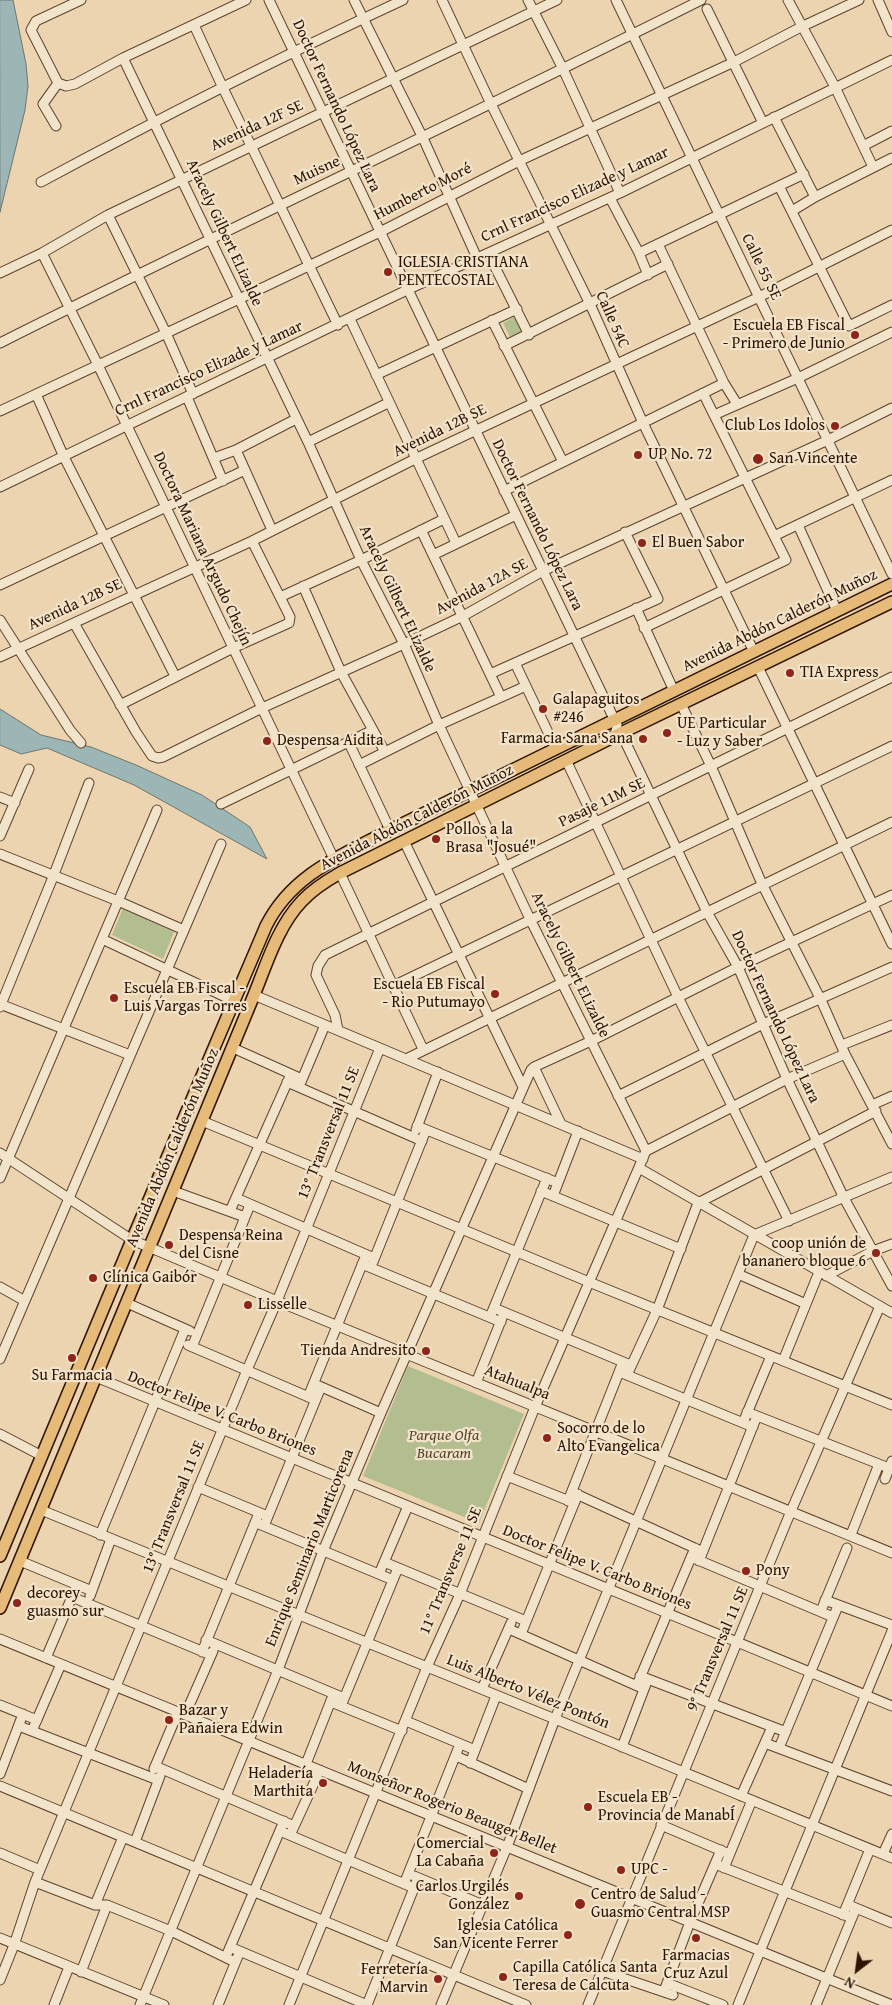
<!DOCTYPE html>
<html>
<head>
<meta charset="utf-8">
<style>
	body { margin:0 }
	#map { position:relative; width:892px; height:2005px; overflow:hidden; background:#ebd4af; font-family:"Gentium Book Plus",serif }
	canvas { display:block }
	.north { position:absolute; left:832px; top:1945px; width:50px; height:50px; -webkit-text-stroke:4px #f2e3cb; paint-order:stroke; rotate:210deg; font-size:14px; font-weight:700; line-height:20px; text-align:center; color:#2e1300 }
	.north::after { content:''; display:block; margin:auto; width:18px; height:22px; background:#2e1300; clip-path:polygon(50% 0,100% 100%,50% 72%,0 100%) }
</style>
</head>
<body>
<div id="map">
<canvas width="892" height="2005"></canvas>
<div class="north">N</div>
</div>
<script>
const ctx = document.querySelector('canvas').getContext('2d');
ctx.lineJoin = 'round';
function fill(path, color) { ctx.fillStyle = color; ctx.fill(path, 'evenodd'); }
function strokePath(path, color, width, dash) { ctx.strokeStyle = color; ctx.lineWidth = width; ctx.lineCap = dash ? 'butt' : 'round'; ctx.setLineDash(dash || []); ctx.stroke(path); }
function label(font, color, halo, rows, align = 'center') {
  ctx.font = font + ' "Gentium Book Plus",serif'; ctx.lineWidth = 4.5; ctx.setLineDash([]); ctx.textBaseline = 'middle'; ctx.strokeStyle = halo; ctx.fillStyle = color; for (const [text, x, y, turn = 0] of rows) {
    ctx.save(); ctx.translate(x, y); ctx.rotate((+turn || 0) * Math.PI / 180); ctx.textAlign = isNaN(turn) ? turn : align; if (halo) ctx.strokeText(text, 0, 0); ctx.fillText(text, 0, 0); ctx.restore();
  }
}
fill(new Path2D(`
	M516 316 523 331 510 337 503 323Z
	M123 908 174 932 163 959 112 935Z
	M408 1366 524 1414 479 1523 363 1476Z`), '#b2be8f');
const water = new Path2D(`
	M0 0H13L26 64 28 86 25 110 0 212Z
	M0 709 41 735 91 747 136 765 202 795 250 827 267 859 134 785 47 748 21 754 0 745Z`);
fill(water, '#9cb6b6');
strokePath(water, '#70756d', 1);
const minor = new Path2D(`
	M81 0 36 21 31 30 58 83 66 86 75 84 123 58 246 0
	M269 0C386 241 501 483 617 725L616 732 611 738
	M354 0 423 138 477 258
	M442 0 491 104 590 304 643 423 754 652
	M528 0 563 69 620 193
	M616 0 892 574
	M788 0 835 87 873 167
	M878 0 892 32
	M707 9 763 123
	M194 25 223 88 338 325
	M123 58 308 442 361 560 404 644 439 725 530 919 646 1151
	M774 117 815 197
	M56 126 43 104 58 83
	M863 146 892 131
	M41 182C160 118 280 57 403 0
	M779 186 849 326 892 305
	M610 198 639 253 648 275
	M792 211 815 197 892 158
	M108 215 166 333 193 394
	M658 244 724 383 737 404
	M42 253 98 365 334 859
	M488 253 529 335
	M639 253 804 174
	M0 273 42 253 108 215 557 0
	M350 319 456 543
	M492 320 563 462
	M0 343C232 226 469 117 701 0
	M504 346 668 264
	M376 375 517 309
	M36 394 64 457 175 676
	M187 397 223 481
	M0 411 239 299 380 232 519 161 734 62 801 27 859 0
	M714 415 798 378 892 332
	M308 442 388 403
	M236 450 272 530
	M214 458 236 450 296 419
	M0 487 409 289 620 193 892 60
	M504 491 724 383
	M798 525 837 611
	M421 530 501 697
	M774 536 892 480
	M433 555 516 515
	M0 585 245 470
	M303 586 341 672 385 752
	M280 597 361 560 444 519
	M636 608 674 691
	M0 620 70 730 81 743
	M74 623 136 732 152 756 158 758 163 757 262 708 404 644 463 616 543 571 828 440 892 408
	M644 628 786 560 703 393
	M0 657 252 541 415 459 759 297 892 230
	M515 663 556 749
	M758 667 892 944
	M490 674 658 599 625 532
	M681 704 711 766 762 884 821 1000 845 1054 892 1144
	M120 705 233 648 289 623 290 617 252 541
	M621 733 707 912 738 967 787 1079 844 1198 892 1286
	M349 743 390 830
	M566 760 678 997 789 1221
	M359 765 439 725 526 686
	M0 797 15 803
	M221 804 373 730
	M0 836 29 769
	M404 841 523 1087
	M0 854 118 901 184 930
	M340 873 423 1049
	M102 939 234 1001
	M393 986 892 746
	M254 995 643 1159
	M0 1004 130 1055
	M0 1007 53 877 89 783
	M338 1030 335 1015 316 975 318 966 325 955 892 677
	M842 1045 892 1025
	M233 1048 302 1079
	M406 1059 892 822
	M534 1067 561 1124
	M287 1082 422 1141
	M301 1082 325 1025
	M618 1096 763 1024 892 967
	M872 1105 892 1096
	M202 1121 589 1282 892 1405
	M417 1126 558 1183
	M416 1130 438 1072
	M646 1151 787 1079 845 1054
	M0 1153 132 1240 277 1301 892 1553
	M639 1168 892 1313
	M0 1178 157 810
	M173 1191 245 1217
	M541 1191 681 1249
	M553 1196 578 1131
	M236 1198 374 1258
	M230 1211 291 1074
	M373 1262 426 1130
	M362 1264 501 1322
	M738 1274 806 1304
	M826 1276 873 1251 892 1244
	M0 1287 25 1301
	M127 1303 190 1331
	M494 1308 628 1364
	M490 1317 547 1178
	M188 1345 311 1398
	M192 1347 250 1205
	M0 1359 221 844
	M783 1361 819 1272
	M622 1373 753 1427
	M627 1375 657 1310 698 1203 876 1111
	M96 1377 892 1706
	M476 1383 502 1318
	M317 1385 381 1413
	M308 1397 366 1255
	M747 1412 889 1468
	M745 1418 771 1356
	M0 1434 42 1456
	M507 1476 572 1502
	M885 1479 892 1461
	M198 1487 265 1515
	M574 1493 699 1550
	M568 1501 623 1362
	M41 1510 555 1719 892 1858
	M259 1524 393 1580
	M264 1526 321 1387
	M852 1532 879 1464
	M100 1535 185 1329
	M691 1557 833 1617
	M20 1561 92 1591
	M699 1561 757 1416
	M384 1562 526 1621
	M379 1574 408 1506
	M90 1596 111 1539
	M72 1597 211 1655
	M825 1600 892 1625
	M823 1606 847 1548
	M509 1629 644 1689
	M521 1634 578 1494
	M0 1639 892 2005
	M206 1640 344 1698
	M202 1652 259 1513
	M46 1658 77 1585
	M640 1676 786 1732
	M637 1685 695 1548
	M482 1689 511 1623
	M331 1702 402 1731
	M0 1705 37 1720
	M341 1706 398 1568
	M185 1715 213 1651
	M406 1721 475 1750
	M19 1726 158 1780
	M32 1731 61 1664
	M765 1743 892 1791
	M622 1747 646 1684
	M779 1748 838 1606
	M456 1756 529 1789
	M470 1763 496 1696
	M306 1764 332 1698
	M155 1766 294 1826
	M154 1769 178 1712
	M0 1774 23 1714
	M0 1786 526 2005
	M741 1796 772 1727
	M661 1825 729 1854
	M280 1831 414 1888
	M292 1831 320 1770
	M135 1842 160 1776
	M0 1853 40 1870
	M883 1854 892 1834
	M715 1864 852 1918
	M724 1868 752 1800
	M414 1876 483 1905
	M35 1882 95 1905H107L171 1931 235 1962
	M404 1884 460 1744
	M95 1905 123 1837
	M851 1906 892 1923
	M843 1915 870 1849
	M0 1938 164 2005
	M230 1947 367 2005
	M228 1952 284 1821
	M602 1971 673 1995
	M81 1972 107 1905
	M0 1980 14 1945 35 1882 247 1370 277 1301 380 1048
	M667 1983 723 2005
	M664 1991 690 1922 721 1850
	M54 2005 69 1967
	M140 2005 278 1670 323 1551 381 1413 531 1070 534 1067 591 1041 738 967 892 895
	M218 2005 238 1956
	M289 2005 427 1667 460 1594 535 1407 646 1151
	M367 2005 418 1878
	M441 2005 507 1847 555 1719 754 1235 892 1177
	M588 2005 791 1511 880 1306
	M738 2005 892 1631
	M816 2005 856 1908`);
const major = new Path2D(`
	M0 1556 132 1240 266 926C292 874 341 856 390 830L892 584
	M0 1608 254 995C267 963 278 926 302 901 313 889 326 881 340 873L621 733 892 602`);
strokePath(minor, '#5d432c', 11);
strokePath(major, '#2e1300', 14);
strokePath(minor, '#f2e3cb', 9);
strokePath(major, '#e6ba78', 11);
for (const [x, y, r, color] of [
	[388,272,5,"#8f2418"],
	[855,335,5,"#8f2418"],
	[835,426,5,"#8f2418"],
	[638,455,5,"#8f2418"],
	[758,459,6,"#8f2418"],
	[642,543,5,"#8f2418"],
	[790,673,5,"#8f2418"],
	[543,709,5,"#8f2418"],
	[667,733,5,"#8f2418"],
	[643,739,5,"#8f2418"],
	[267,741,5,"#8f2418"],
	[436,839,5,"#8f2418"],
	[495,994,5,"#8f2418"],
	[114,998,5,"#8f2418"],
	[169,1245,5,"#8f2418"],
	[876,1253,5,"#8f2418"],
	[93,1278,5,"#8f2418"],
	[248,1305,5,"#8f2418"],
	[426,1351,5,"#8f2418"],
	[72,1358,5,"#8f2418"],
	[547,1438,5,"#8f2418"],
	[746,1571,5,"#8f2418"],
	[17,1603,5,"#8f2418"],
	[169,1720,5,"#8f2418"],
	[323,1783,5,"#8f2418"],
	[588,1807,5,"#8f2418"],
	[494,1853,5,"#8f2418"],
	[621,1870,5,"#8f2418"],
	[519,1896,5,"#8f2418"],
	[580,1904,6,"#8f2418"],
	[568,1935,5,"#8f2418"],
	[696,1938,5,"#8f2418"],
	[503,1977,5,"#8f2418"],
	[438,1979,5,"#8f2418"]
]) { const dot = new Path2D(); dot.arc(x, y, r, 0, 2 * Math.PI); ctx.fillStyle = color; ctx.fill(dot); strokePath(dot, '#f2e3cb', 2); }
label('16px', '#2e1300', '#f2e3cb', [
	["Doctor Fernando López Lara",336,106,65],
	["Avenida 12F SE",257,126,-25],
	["Muisne",317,171,-25],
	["Humberto Moré",423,192,-27],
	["Crnl Francisco Elizade y Lamar",575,195,-25],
	["Aracely Gilbert ELizalde",224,233,65],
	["Calle 55 SE",761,267,64],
	["Calle 54C",612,320,66],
	["Crnl Francisco Elizade y Lamar",209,369,-25],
	["Avenida 12B SE",440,431,-26],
	["Doctor Fernando López Lara",537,525,64],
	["Doctora Mariana Argudo Chejín",202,549,65],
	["Avenida 12A SE",482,587,-28],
	["Aracely Gilbert ELizalde",397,599,65],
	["Avenida 12B SE",75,605,-25],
	["Avenida Abdón Calderón Muñoz",780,621,-26],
	["Pasaje 11M SE",602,803,-26],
	["Avenida Abdón Calderón Muñoz",417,818,-27],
	["Aracely Gilbert ELizalde",570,965,64],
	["Doctor Fernando López Lara",775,1017,65],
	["13° Transversal 11 SE",329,1133,-68],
	["Avenida Abdón Calderón Muñoz",173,1148,-67],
	["Atahualpa",517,1383,22],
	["Doctor Felipe V. Carbo Briones",222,1414,22],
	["13° Transversal 11 SE",174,1507,-68],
	["Enrique Seminario Marticorena",310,1548,-68],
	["Doctor Felipe V. Carbo Briones",597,1568,22],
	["11° Transverse 11 SE",451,1571,-67],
	["9° Transversal 11 SE",718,1649,-67],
	["Luis Alberto Vélez Pontón",528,1692,22],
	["Monseñor Rogerio Beauger Bellet",452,1808,22]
]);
label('16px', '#2e1300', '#f2e3cb', [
	["IGLESIA CRISTIANA",398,263],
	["PENTECOSTAL",398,281],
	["Escuela EB Fiscal",845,326,"right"],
	["- Primero de Junio",845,344,"right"],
	["Club Los Idolos",825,426,"right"],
	["UP No. 72",648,455],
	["San Vincente",769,459],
	["El Buen Sabor",652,543],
	["TIA Express",800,673],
	["Galapaguitos",553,700],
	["#246",553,718],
	["UE Particular",677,724],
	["- Luz y Saber",677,742],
	["Farmacia Sana Sana",633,739,"right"],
	["Despensa Aidita",277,741],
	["Pollos a la",446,830],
	["Brasa \"Josué\"",446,848],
	["Escuela EB Fiscal",485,985,"right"],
	["- Rio Putumayo",485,1003,"right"],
	["Escuela EB Fiscal -",124,989],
	["Luis Vargas Torres",124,1007],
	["Despensa Reina",179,1236],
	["del Cisne",179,1254],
	["coop unión de",866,1244,"right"],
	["bananero bloque 6",866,1262,"right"],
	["Clínica Gaibór",103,1278],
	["Lisselle",258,1305],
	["Tienda Andresito",416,1351,"right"],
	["Su Farmacia",72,1376,"center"],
	["Socorro de lo",557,1429],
	["Alto Evangelica",557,1447],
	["Pony",756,1571],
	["decorey",27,1594],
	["guasmo sur",27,1612],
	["Bazar y",179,1711],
	["Pañaiera Edwin",179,1729],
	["Heladería",313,1774,"right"],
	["Marthita",313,1792,"right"],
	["Escuela EB -",598,1798],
	["Provincia de ManabÍ",598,1816],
	["Comercial",484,1844,"right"],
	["La Cabaña",484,1862,"right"],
	["UPC -",631,1870],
	["Carlos Urgilés",509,1887,"right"],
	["González",509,1905,"right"],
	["Centro de Salud -",591,1895],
	["Guasmo Central MSP",591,1913],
	["Iglesia Católica",558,1926,"right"],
	["San Vicente Ferrer",558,1944,"right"],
	["Farmacias",696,1956,"center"],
	["Cruz Azul",696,1974,"center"],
	["Capilla Católica Santa",513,1968],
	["Teresa de Calcuta",513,1986],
	["Ferretería",428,1970,"right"],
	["Marvin",428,1988,"right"]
], 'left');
label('italic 16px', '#56462b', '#f2e3cb', [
	["Parque Olfa",444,1436],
	["Bucaram",444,1454]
]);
</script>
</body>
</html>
